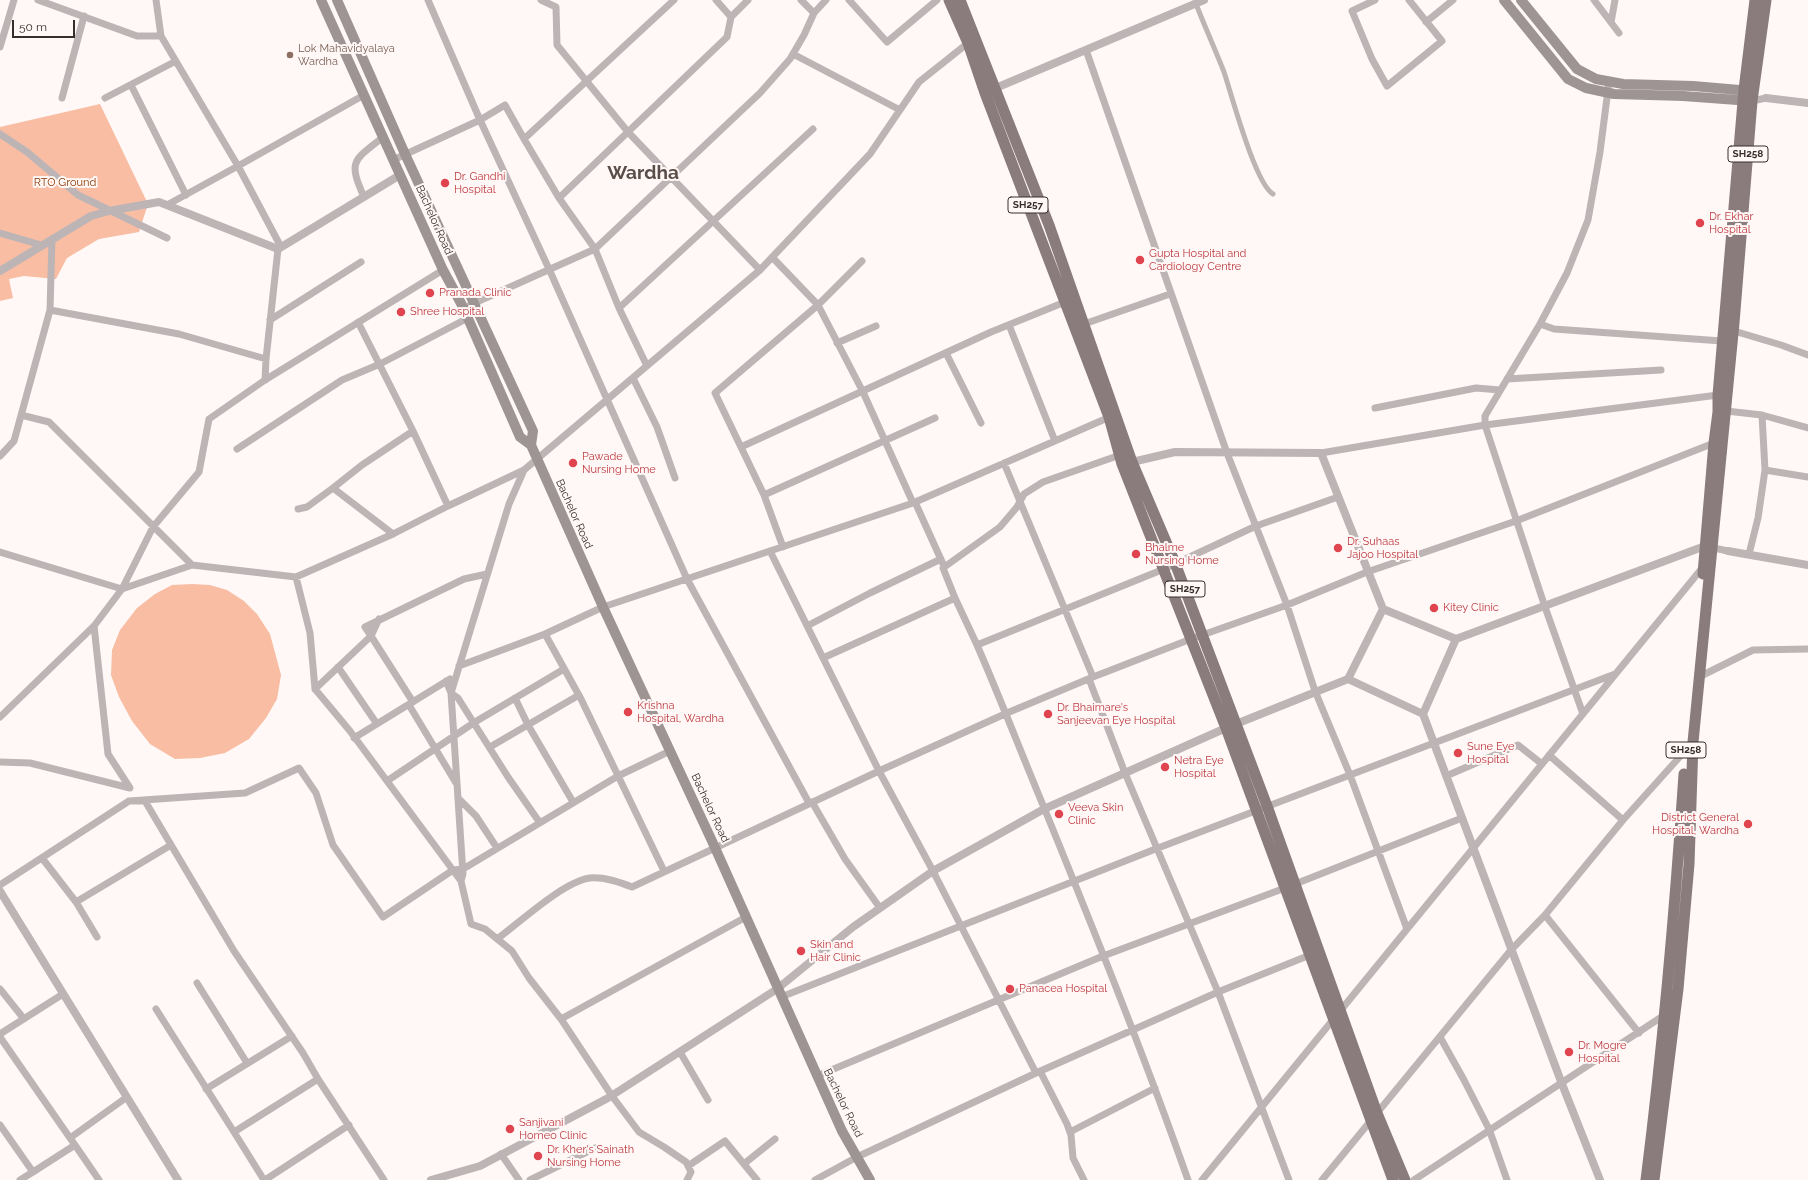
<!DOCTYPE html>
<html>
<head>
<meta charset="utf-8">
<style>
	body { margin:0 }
	#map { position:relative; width:1808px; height:1180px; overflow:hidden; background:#fff8f6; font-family:Raleway,sans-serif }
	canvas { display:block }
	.scale { position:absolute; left:12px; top:20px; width:63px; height:18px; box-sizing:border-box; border:2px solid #352f2c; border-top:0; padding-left:5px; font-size:12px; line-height:14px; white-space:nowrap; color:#352f2c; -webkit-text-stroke:3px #fff8f6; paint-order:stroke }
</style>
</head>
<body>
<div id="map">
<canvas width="1808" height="1180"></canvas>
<div class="scale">50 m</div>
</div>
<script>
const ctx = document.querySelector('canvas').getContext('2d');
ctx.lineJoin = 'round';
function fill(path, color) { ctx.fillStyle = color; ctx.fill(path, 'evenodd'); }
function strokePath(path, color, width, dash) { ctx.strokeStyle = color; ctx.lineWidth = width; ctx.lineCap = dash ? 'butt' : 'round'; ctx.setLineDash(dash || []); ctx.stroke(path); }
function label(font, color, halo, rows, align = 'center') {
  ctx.font = font + ' Raleway,sans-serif'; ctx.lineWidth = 4; ctx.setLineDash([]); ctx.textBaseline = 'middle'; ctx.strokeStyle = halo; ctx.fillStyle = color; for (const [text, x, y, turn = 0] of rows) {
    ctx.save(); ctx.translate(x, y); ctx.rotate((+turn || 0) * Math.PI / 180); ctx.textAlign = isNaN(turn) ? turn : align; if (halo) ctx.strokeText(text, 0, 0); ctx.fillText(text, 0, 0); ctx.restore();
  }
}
fill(new Path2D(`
	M100 104 148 204 139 232 99 239 67 258 56 279 24 276 9 279 13 298 0 301V127Z
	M192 584 210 585 227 590 244 601 257 614 270 634 281 675 277 699 266 718 249 739 225 753 200 758 175 759 150 744 132 721 119 697 111 675 112 650 120 630 137 608 155 594 172 585Z`), '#f9bda4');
strokePath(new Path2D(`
	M1196 4C1205 27 1215 49 1224 72 1232 96 1255 183 1273 194`), '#bdb5b5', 5);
strokePath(new Path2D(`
	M38 0 137 36H161L238 166 364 95
	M156 0 161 36
	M428 0 480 120 549 269 687 579 809 803
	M541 0 556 7 557 45 628 132 760 270
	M674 0 524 139 559 198 727 37 731 17
	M716 0 731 17 748 0
	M801 0 814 13 826 0
	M849 0 887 42 937 0
	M1375 0 1352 11 1372 59 1387 86 1442 41 1409 0
	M1594 0 1619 33
	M1426 22 1453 0
	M1611 22 1615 0
	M0 47 14 0
	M1086 50 1227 453 1287 605 1315 691 1350 775 1615 674
	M793 54 900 110
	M1609 82 1600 152 1588 220 1567 273 1540 324 1485 416V425L1718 395
	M131 85 186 195
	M62 98 84 16
	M105 98 176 61
	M1752 101 1766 98
	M0 134 27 152 78 195 167 238
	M393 160 480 120 505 105 524 139
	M364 197C348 161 353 161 382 138
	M559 198 595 249 619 308
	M167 205 238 166 281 247
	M0 233 41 245
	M772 257 818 305 863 392 913 503
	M470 305 595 249 760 93 790 59 804 35 814 13
	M50 310 179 334 266 359 278 249
	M270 320 361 262
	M358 322 413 431 448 506 524 470
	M1084 324 1170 294
	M1540 324 1554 329 1722 341
	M1009 325 1055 441
	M1734 331 1781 345 1808 355
	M837 343 876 326
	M946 353 981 423
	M647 366 619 308 813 129
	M633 378 657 427 675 478
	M1507 379 1661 370
	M265 380 266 359
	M1375 408 1476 388 1500 390
	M1726 411 1762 415 1808 428
	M21 415 49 422 192 565 296 577 393 534 448 506
	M741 447 991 332 1065 302
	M237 449 342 380 380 364 468 318
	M1321 453 1485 425 1545 607 1583 714
	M0 456 14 441 50 310 52 239
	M1004 463 1093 677
	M1765 470 1808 477
	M764 495 935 418
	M915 502 943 564
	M298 509 307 507 333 488
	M393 534 333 488 362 465 413 431
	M783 547 764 495 715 393 818 305 862 261
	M1709 547 1728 551
	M770 551 823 658
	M0 552 122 589 192 565
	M1749 554 1758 518 1765 470 1762 415
	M487 574 464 579 365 627 371 636 315 689 350 731 461 881 471 924 485 929 512 951 529 978 561 1019 746 917
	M296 577 310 633 315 689
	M955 598 943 568 1000 527 1017 507 1024 494 1043 482 1120 455
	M379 619 371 636 413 702
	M807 626 870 593 941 559
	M977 645C1001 700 1022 755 1045 810 1095 933 1144 1055 1188 1180
	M459 666 545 634
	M338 667 377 724
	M1699 677 1753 650 1808 649
	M1089 679 1125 773 1218 992 1289 1180
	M446 681 451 693 458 698 508 777 540 823
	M515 698 528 725 573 802
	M409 705 456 783
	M0 717 94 626 122 589 153 527 199 472 209 419 265 380 443 270
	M354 738 450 679
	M490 747 579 695
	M1549 755 1623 820
	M0 762 30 763 130 788 108 754 94 626
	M1446 776 1518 745 1542 764
	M387 781 475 722 564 669
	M458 798 476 816 497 848
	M129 801 245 793 299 768 316 793 333 845 383 917 453 870 463 869 618 776 670 751
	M812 802 845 859 880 908
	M42 858 76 902
	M664 871 581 699 545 634 603 607 913 503 1112 416
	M461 881 463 874 451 693 509 504 524 470 760 270 870 154 919 82 968 43
	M0 885 129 801H145L234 951 303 1053 318 1079 234 1132 264 1180
	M1545 915 1639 1033
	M97 937 76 902 171 845
	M497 939C519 923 564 881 590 878 605 877 619 882 632 887L879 771 1007 713 1093 677 1191 639 1287 605 1367 572 1516 521 1714 443
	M1310 955 1218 992 1036 1073 933 871 879 771 823 658 955 598 977 645 1164 569 1256 526 1338 497
	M197 983 247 1063
	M0 989 24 1019
	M781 997 1158 848 1350 775 1407 929
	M156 1009 234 1132
	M561 1019 612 1096 639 1132 664 1147 686 1162 691 1172 687 1180
	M0 1034 63 994
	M0 1037 70 1138 127 1097
	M1440 1037 1464 1080 1489 1129 1507 1180
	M680 1052 708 1100
	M1040 1071 1067 1124 1071 1135 1073 1158 1084 1180
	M817 1076 1103 956 1285 888 1462 818
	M318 1079 384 1180
	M206 1089 292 1036
	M0 1125 33 1172 75 1145 70 1138
	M1070 1132 1155 1088
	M75 1145 99 1180
	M501 1154 519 1180
	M745 1163 775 1139
	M688 1166 725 1141 757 1180
	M20 1180 33 1172
	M265 1180 349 1125
	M530 1180 595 1148
	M815 1180 857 1157 1036 1073
	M1202 1180 1703 567
	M1322 1180 1511 950 1545 915 1623 820 1693 742
	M1414 1180 1663 1016`), '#bdb5b5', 7);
strokePath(new Path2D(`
	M991 90 1204 0
	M1766 98 1808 103
	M0 271 91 216 109 211 159 202 278 249 400 175
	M1132 462 1175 452 1321 453 1383 609 1456 639
	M1728 551 1808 565
	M1348 679 1423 714 1562 1084 1600 1180
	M1423 714 1456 639 1705 546
	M0 891 178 1180
	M431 1180 480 1166 608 1098 777 989 853 927 933 871 1044 809 1226 728 1348 679 1383 609`), '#bdb5b5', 8);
strokePath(new Path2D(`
	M321 0 443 270 463 307 520 437 531 445 603 607 712 841 842 1131 870 1180
	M337 0 405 154 533 431 531 445
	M1504 0 1568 79 1586 88 1614 94 1683 96 1751 101
	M1521 0 1577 69 1596 79 1623 84 1693 86 1751 91`), '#9f9494', 10);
strokePath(new Path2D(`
	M949 0 968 43 985 93 1109 417 1122 464 1226 728 1393 1180
	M960 0 1049 225 1132 462 1175 563 1267 806 1377 1113 1405 1180
	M1703 574 1714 443 1718 412V395L1744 90 1755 0
	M1646 1180C1663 1045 1675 910 1684 774
	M1654 1180 1678 989 1689 864 1693 742 1734 323 1752 101 1766 0`), '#8a7c7c', 11);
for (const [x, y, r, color] of [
	[290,55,4,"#8d6e63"],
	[445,183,5,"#e0444e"],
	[1700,223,5,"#e0444e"],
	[1140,260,5,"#e0444e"],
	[430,293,5,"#e0444e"],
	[401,312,5,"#e0444e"],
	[573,463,5,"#e0444e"],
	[1338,548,5,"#e0444e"],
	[1136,554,5,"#e0444e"],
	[1434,608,5,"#e0444e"],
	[628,712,5,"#e0444e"],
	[1048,714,5,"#e0444e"],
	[1458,753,5,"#e0444e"],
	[1165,767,5,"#e0444e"],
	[1059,814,5,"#e0444e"],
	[1748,824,5,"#e0444e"],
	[801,951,5,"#e0444e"],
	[1010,989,5,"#e0444e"],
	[1569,1052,5,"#e0444e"],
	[510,1129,5,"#e0444e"],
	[538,1156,5,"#e0444e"]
]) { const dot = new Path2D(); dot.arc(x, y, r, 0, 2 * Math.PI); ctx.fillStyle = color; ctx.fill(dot); strokePath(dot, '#fff8f6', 1.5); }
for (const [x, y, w] of [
	[1748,154,40],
	[1028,205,40],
	[1185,589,40],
	[1686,750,40]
]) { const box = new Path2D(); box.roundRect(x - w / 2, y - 8, w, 16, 3); ctx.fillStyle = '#fff8f6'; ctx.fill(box); strokePath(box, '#352f2c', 1); }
label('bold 10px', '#352f2c', null, [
	["SH258",1748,154],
	["SH257",1028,205],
	["SH257",1185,589],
	["SH258",1686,750]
]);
label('11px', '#785e54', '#fff8f6', [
	["Lok Mahavidyalaya",298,49],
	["Wardha",298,62]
], 'left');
label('11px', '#be3a42', '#fff8f6', [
	["Dr. Gandhi",454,177],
	["Hospital",454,190],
	["Dr. Ekhar",1709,217],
	["Hospital",1709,230],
	["Gupta Hospital and",1149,254],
	["Cardiology Centre",1149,267],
	["Pranada Clinic",439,293],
	["Shree Hospital",410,312],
	["Pawade",582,457],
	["Nursing Home",582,470],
	["Dr. Suhaas",1347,542],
	["Jajoo Hospital",1347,555],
	["Bhalme",1145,548],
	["Nursing Home",1145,561],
	["Kitey Clinic",1443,608],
	["Krishna",637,706],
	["Hospital, Wardha",637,719],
	["Dr. Bhaimare's",1057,708],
	["Sanjeevan Eye Hospital",1057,721],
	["Sune Eye",1467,747],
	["Hospital",1467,760],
	["Netra Eye",1174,761],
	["Hospital",1174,774],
	["Veeva Skin",1068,808],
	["Clinic",1068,821],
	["District General",1739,818,"right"],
	["Hospital, Wardha",1739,831,"right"],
	["Skin and",810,945],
	["Hair Clinic",810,958],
	["Panacea Hospital",1019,989],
	["Dr. Mogre",1578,1046],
	["Hospital",1578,1059],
	["Sanjivani",519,1123],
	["Homeo Clinic",519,1136],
	["Dr. Kher's Sainath",547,1150],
	["Nursing Home",547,1163]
], 'left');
label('11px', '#8a3600', '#fff8f6', [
	["RTO Ground",65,183]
]);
label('11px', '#352f2c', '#fff8f6', [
	["Bachelor Road",434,220,66],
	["Bachelor Road",574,514,66],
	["Bachelor Road",710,808,65],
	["Bachelor Road",843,1103,64]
]);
label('bold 19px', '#5b4e48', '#fff8f6', [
	["Wardha",643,173]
]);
</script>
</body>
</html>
